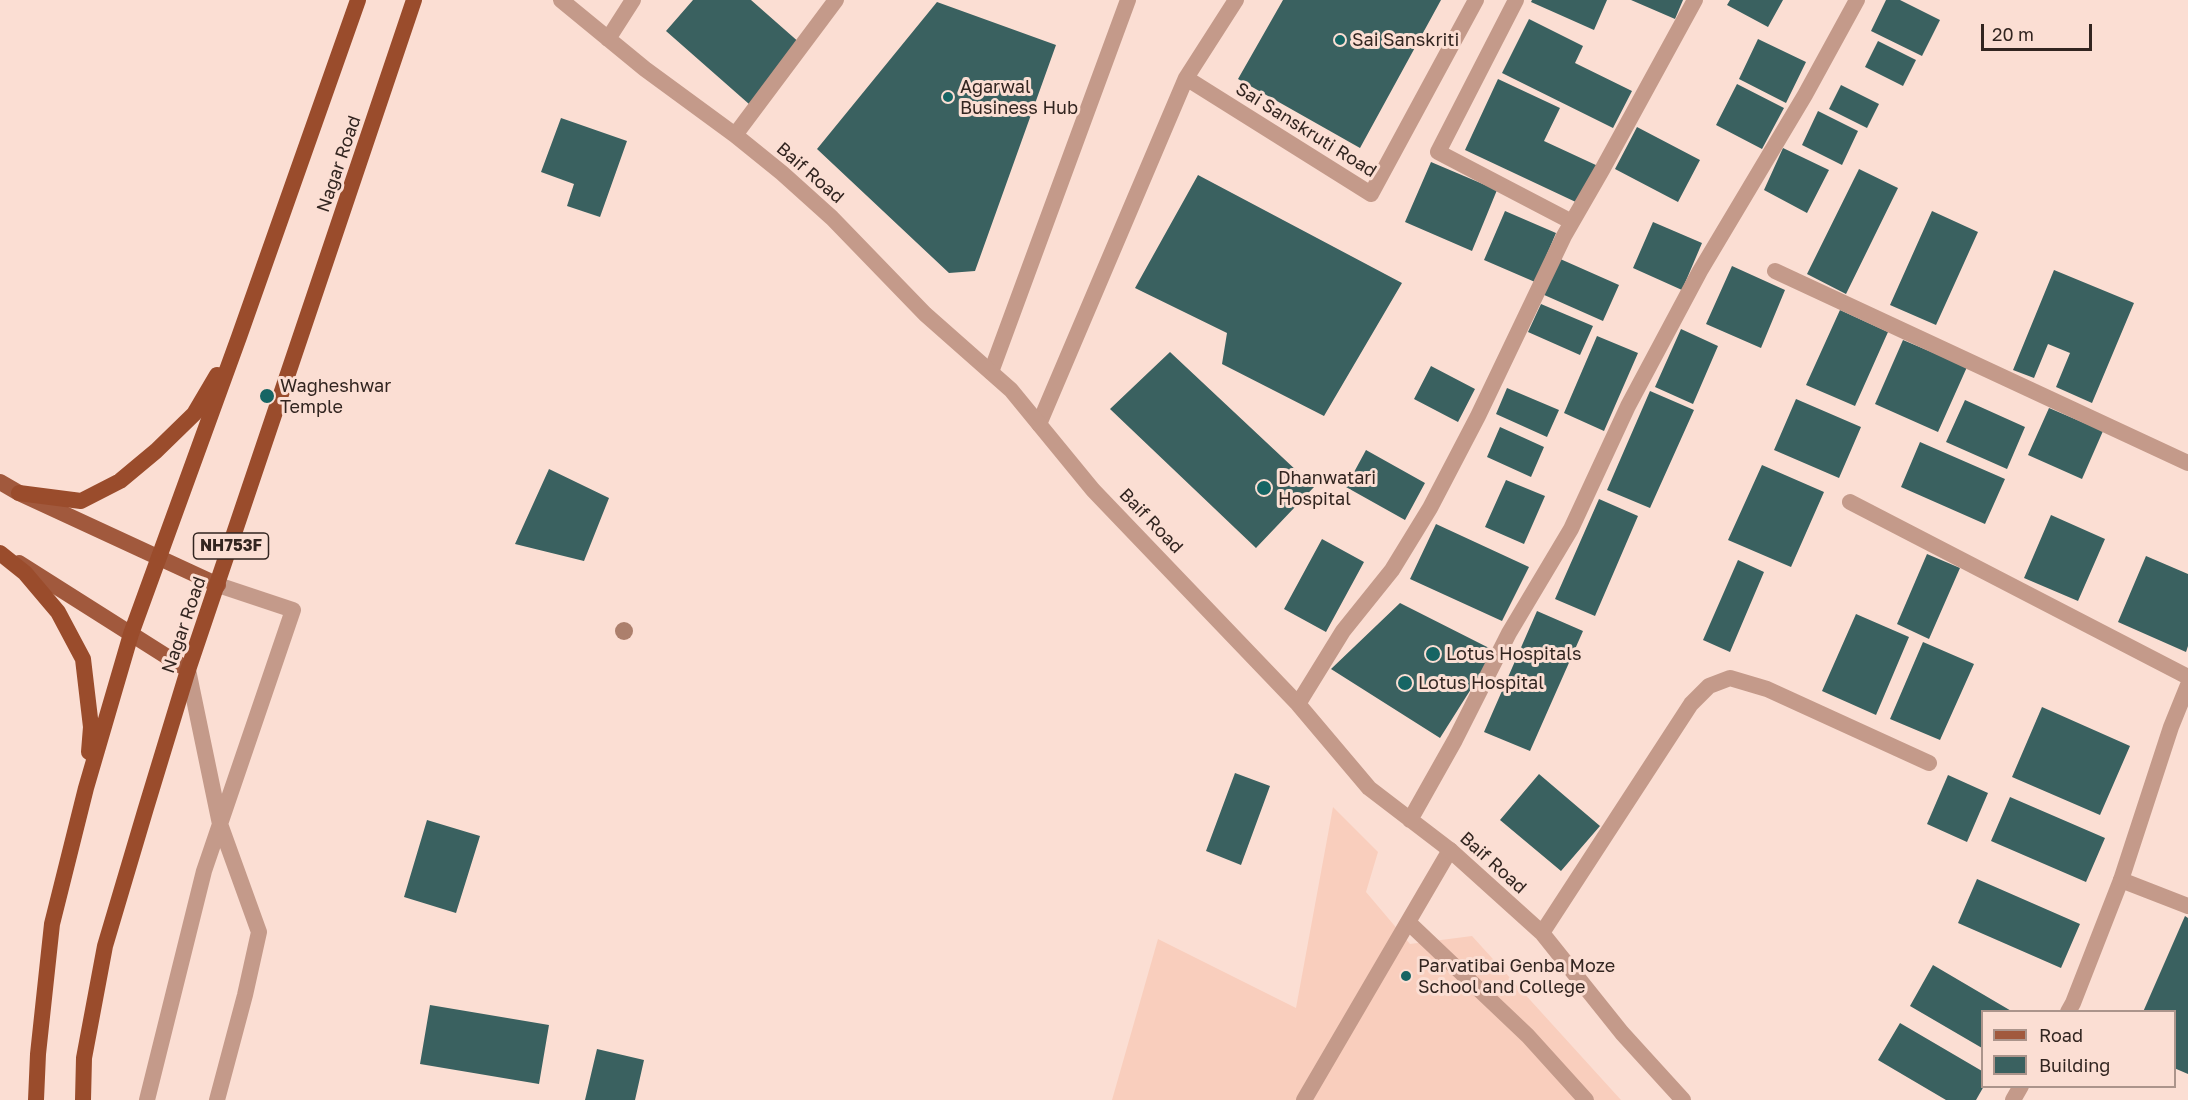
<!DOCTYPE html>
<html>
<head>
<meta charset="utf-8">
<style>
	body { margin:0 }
	#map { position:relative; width:2188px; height:1100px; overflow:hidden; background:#fbded3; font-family:"Golos Text",sans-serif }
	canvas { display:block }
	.legend { position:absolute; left:1981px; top:1010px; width:195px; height:78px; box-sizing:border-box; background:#fbded3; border:2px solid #ab948b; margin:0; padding:8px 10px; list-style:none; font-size:18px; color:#322520 }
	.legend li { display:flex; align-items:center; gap:12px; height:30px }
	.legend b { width:30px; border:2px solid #ab948b }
	.scale { position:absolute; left:1981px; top:24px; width:111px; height:27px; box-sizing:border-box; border:3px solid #322520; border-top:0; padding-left:8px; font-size:18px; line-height:21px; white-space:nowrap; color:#322520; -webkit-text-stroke:4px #fbded3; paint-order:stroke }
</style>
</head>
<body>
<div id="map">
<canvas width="2188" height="1100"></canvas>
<ul class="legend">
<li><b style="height:8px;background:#a1593d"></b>Road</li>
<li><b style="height:16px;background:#3a6160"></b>Building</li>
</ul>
<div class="scale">20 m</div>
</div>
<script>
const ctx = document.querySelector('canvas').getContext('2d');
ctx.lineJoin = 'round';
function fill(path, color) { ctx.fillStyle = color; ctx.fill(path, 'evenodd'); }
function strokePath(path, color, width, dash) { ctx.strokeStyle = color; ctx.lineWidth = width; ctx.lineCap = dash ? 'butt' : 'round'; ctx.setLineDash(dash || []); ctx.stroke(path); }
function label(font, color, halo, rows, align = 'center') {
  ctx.font = font + ' "Golos Text",sans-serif'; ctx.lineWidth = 6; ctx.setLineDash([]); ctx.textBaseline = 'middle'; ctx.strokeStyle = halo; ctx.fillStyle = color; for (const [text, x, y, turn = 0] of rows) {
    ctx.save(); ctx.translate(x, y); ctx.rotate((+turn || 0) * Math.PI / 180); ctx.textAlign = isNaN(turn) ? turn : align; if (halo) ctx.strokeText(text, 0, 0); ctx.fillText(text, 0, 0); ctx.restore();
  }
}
fill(new Path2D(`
	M1333 807 1378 852 1366 892 1410 944 1472 936 1621 1100H1112L1158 939 1296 1008Z`), '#f9cebd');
fill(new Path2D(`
	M693 0H751L801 44 749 104 666 31Z
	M1283 0H1441L1360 148 1238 79Z
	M1532 0H1607L1594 30 1531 2Z
	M1631 0H1683L1675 19Z
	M1730 0H1783L1768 27 1727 5Z
	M1886 0H1900L1940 20 1922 56 1871 31Z
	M937 2 1056 45 975 271 949 273 817 149Z
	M1529 19 1583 46 1575 63 1632 91 1613 128 1502 73Z
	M1758 39 1806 62 1786 103 1739 79Z
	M1878 41 1916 60 1903 86 1865 67Z
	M1498 79 1560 108 1544 141 1598 166 1580 204 1465 150Z
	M1737 84 1784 108 1762 149 1716 125Z
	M1841 85 1879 104 1867 128 1829 109Z
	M1818 111 1858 131 1842 165 1802 145Z
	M561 118 627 141 600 217 567 206 574 184 541 172Z
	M1637 127 1700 160 1678 202 1615 169Z
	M1783 148 1829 170 1807 213 1764 190Z
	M1431 162 1497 190 1472 251 1405 222Z
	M1859 169 1898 188 1846 294 1807 274Z
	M1198 175 1402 283 1324 416 1222 364 1227 333 1135 288Z
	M1505 211 1556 233 1535 282 1484 260Z
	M1932 211 1978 232 1936 325 1890 305Z
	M1653 222 1702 243 1682 290 1633 268Z
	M1558 258 1619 285 1603 321 1542 294Z
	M1732 266 1785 290 1761 348 1706 324Z
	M2054 270 2134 303 2092 403 2056 387 2070 353 2048 344 2034 378 2013 370Z
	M1541 304 1593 326 1580 355 1528 332Z
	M1840 310 1888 332 1855 406 1806 385Z
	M1681 329 1718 346 1693 404 1655 387Z
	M1597 336 1638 353 1604 431 1564 413Z
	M1903 340 1967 367 1938 432 1875 404Z
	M1170 352 1314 487 1256 548 1110 409Z
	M1431 366 1475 389 1458 422 1414 399Z
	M1507 388 1559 410 1547 437 1496 414Z
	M1650 391 1694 410 1650 508 1607 490Z
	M1796 399 1861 427 1839 478 1774 450Z
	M1965 400 2025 427 2007 469 1946 442Z
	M2049 408 2103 431 2082 479 2028 455Z
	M1500 427 1544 447 1531 477 1487 457Z
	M1920 442 2005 479 1985 524 1901 487Z
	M1366 450 1425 483 1405 520 1346 487Z
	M1762 465 1824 492 1791 567 1728 540Z
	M549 469 609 498 584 561 515 544Z
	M1506 480 1545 496 1524 544 1485 527Z
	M1599 499 1638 516 1595 616 1555 599Z
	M2051 515 2105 539 2078 601 2024 578Z
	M1436 524 1529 567 1502 621 1410 579Z
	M1322 539 1364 562 1326 632 1284 609Z
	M1927 554 1960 568 1929 639 1897 624Z
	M2146 556 2188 574V646L2186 652 2118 622Z
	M1738 560 1764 572 1730 652 1703 640Z
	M1400 603 1495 651 1440 738 1331 669Z
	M1537 611 1583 631 1530 751 1484 732Z
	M1856 614 1909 637 1876 715 1822 691Z
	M1923 642 1974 664 1940 740 1890 719Z
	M2042 707 2130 746 2100 815 2012 777Z
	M1235 773 1270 786 1241 865 1206 851Z
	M1539 774 1600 826 1561 871 1500 820Z
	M1948 775 1988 793 1967 842 1927 824Z
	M2010 797 2105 838 2086 882 1991 841Z
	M427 820 480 836 456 913 404 897Z
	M1977 879 2080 924 2061 968 1958 923Z
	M2185 916 2188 918V1074L2174 1068V1012H2143Z
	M1933 965 2013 1012H1982V1048L1910 1006Z
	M430 1005 549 1025 539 1084 420 1064Z
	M1900 1023 1982 1071V1086H1984L1976 1100H1946L1878 1060Z
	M597 1049 644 1060 635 1100H585Z`), '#3a6160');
strokePath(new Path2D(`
	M1186 78 1371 194 1476 0
	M991 372 1128 0
	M1039 424 1186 78 1236 0
	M188 670 220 824 259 932 245 995 217 1100
	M2121 880 2188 906
	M1408 922 1528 1036 1586 1100
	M147 1100 204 871 293 610 218 585
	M1304 1100 1450 850`), '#c49a8a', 16);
strokePath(new Path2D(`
	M561 0 645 69 735 135 782 173 832 218 925 314 1011 390 1093 490 1298 704 1369 788 1450 850 1542 933 1622 1033 1683 1100
	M1516 0 1438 152 1572 222
	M608 39 633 0
	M735 135 836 0
	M1775 271 2188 463
	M1850 502 2188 677
	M1298 704 1343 631 1392 570 1430 508 1478 416 1564 236 1602 170 1695 0
	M1410 820 1455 740 1509 633 1571 529 1628 406 1700 271 1805 95 1857 0
	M1542 933 1691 704 1709 686 1730 678 1767 689 1929 763
	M2068 1012 2073 1003 2121 880 2171 727 2188 685
	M2013 1100 2021 1086`), '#c49a8a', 16);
strokePath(new Path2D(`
	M0 482 19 493 218 585
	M19 563 188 670`), '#a1593d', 16);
strokePath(new Path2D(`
	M19 493 81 501 120 481 156 451 194 414 217 375
	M0 553 25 573 58 612 83 659 91 727 89 752
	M36 1100 38 1054 52 924 86 788 131 634 239 337 358 0
	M83 1100 84 1058 105 946 146 808 188 670 414 0`), '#9a4c2c', 16);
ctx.fillStyle = '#ac7f6c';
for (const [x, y] of [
	[624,631]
]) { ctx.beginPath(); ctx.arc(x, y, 9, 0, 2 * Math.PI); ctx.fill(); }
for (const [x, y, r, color] of [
	[1340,40,6,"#166564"],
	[948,97,6,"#166564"],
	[267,396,8,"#166564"],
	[1264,488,8,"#166564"],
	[1433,654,8,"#166564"],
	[1405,683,8,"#166564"],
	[1406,976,6,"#166564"]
]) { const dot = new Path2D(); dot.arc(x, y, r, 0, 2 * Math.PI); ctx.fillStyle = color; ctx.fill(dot); strokePath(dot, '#fbded3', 2); }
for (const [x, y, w] of [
	[231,546,75]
]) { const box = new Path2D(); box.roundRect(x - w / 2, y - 13, w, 26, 4.5); ctx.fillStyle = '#fbded3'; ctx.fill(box); strokePath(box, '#322520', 1.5); }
label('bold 16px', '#322520', null, [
	["NH753F",231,546]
]);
label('18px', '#322520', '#fbded3', [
	["Sai Sanskriti",1352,40],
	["Agarwal",960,87],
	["Business Hub",960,108],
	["Wagheshwar",280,386],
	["Temple",280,407],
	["Dhanwatari",1278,478],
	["Hospital",1278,499],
	["Lotus Hospitals",1446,654],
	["Lotus Hospital",1418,683],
	["Parvatibai Genba Moze",1418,966],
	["School and College",1418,987]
], 'left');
label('18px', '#322520', '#fbded3', [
	["Sai Sanskruti Road",1306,130,32],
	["Nagar Road",339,164,-71],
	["Baif Road",810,173,41],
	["Baif Road",1151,521,46],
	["Nagar Road",184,625,-71],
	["Baif Road",1493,863,42]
]);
</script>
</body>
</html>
